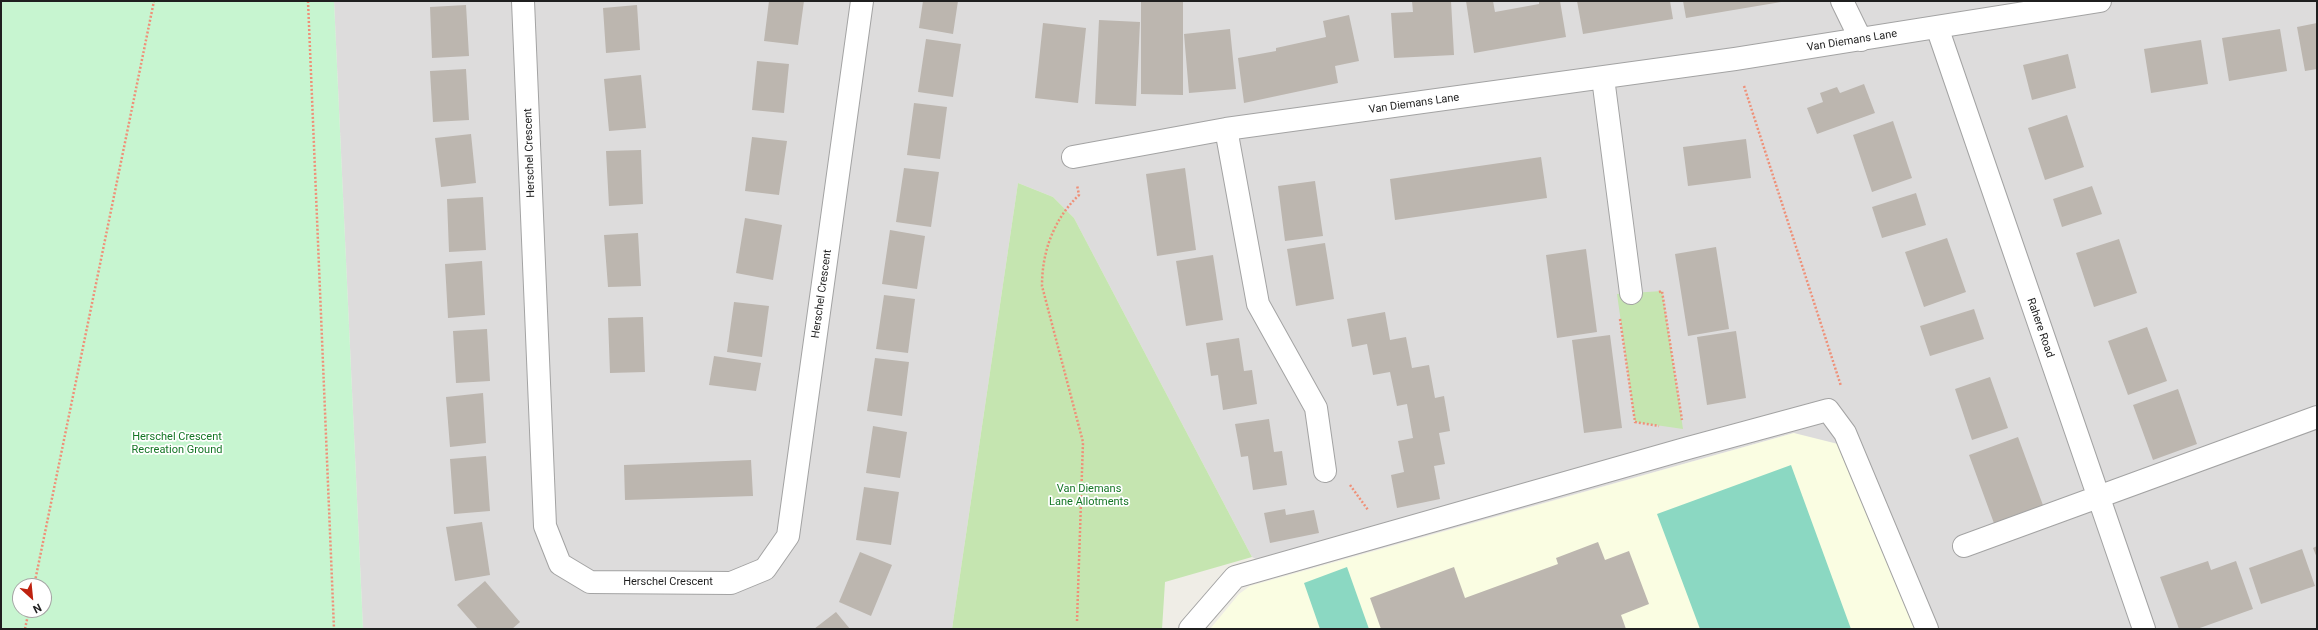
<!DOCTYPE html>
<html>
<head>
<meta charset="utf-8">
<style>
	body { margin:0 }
	#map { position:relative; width:2318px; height:630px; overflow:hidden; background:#efede6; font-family:Roboto,sans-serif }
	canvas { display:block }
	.frame { position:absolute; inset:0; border:2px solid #1f1f1f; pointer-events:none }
	.north { position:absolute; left:12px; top:578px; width:40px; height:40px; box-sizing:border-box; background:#fff; border:1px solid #a5a5a5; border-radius:50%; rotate:153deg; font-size:11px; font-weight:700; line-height:16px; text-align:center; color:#1f1f1f }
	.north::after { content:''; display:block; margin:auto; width:14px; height:18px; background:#be2210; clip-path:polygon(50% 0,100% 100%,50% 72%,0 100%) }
</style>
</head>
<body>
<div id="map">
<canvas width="2318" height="630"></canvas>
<div class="frame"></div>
<div class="north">N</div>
</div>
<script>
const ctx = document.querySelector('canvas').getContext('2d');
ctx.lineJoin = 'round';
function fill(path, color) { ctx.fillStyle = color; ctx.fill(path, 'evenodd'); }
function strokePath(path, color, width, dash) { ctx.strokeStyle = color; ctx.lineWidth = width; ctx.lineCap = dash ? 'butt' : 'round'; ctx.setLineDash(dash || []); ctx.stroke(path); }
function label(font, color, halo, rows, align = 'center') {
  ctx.font = font + ' Roboto,sans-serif'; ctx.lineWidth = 3.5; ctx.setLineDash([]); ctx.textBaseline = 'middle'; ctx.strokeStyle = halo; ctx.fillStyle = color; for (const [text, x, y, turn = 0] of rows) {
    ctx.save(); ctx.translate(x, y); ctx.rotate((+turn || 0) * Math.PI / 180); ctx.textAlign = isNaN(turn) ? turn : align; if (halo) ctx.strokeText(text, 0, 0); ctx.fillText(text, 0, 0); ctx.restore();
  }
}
fill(new Path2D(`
	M334 1H2317V629H1916L1794 433 1285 575 1252 557 1074 218 1053 197 1018 183 952 629H363Z`), '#dddcdc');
fill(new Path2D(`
	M1794 433 1838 444 1916 629H1210L1239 594 1250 586Z`), '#fafde2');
fill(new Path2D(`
	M1018 183 1053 197 1074 218 1252 557 1165 582 1162 629H952Z
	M1662 291 1683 429 1635 422 1617 294Z`), '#c5e5b0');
fill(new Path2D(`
	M1 1H334L363 629H1ZM20 586H44V610H20Z`), '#c7f5d0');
fill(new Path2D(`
	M1791 465 1851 629H1700L1657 514Z
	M1347 567 1369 629H1320L1304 583Z`), '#8bd8c2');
fill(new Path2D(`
	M769 1H804L798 45 764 41Z
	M923 1H958L953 34 919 28Z
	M1141 1H1183V95L1141 94Z
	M1412 1H1451L1454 55 1394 58 1391 13 1413 12Z
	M1466 1H1493L1495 12 1539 4V1H1560L1566 37 1474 53Z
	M1577 1H1670L1673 19 1583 34Z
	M1683 1H1781V2L1686 18Z
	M466 5 469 56 432 58 430 7Z
	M637 5 640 50 606 53 603 8Z
	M1349 15 1359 61 1335 66 1338 83 1244 103 1238 58 1276 51V48L1326 37 1323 21Z
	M1099 20 1140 22 1136 106 1095 104Z
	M1043 23 1086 28 1078 103 1035 98Z
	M2317 23V69L2305 71 2297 27Z
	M1230 29 1236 89 1189 93 1184 34Z
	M2280 29 2287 71 2229 81 2222 38Z
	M926 39 961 44 953 97 918 92Z
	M2201 40 2208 84 2151 93 2144 49Z
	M2068 54 2076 88 2032 100 2023 65Z
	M757 61 789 64 784 113 752 110Z
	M466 69 469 120 433 122 430 71Z
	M641 75 646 128 609 131 604 79Z
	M1864 84 1875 113 1817 134 1807 108 1823 102 1820 93 1837 87 1840 93Z
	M914 103 947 107 940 159 907 155Z
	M2067 115 2084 167 2045 180 2028 128Z
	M1893 121 1912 178 1872 192 1853 135Z
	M471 134 476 183 441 187 435 138Z
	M752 137 787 141 779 195 745 191Z
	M1746 139 1751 178 1688 186 1683 147Z
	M641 150 643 204 609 206 606 151Z
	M1541 157 1547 198 1395 220 1390 179Z
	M904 168 939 172 931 227 896 222Z
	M1185 168 1196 250 1157 256 1146 174Z
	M1315 181 1323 236 1285 241 1278 186Z
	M2092 186 2102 214 2062 227 2053 199Z
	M1916 193 1926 225 1882 238 1872 207Z
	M483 197 486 250 449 252 447 199Z
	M745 218 782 225 773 280 736 273Z
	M890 230 925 236 917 289 882 284Z
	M638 233 641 286 608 287 604 235Z
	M1947 238 1966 292 1924 307 1905 252Z
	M2119 239 2137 293 2094 307 2076 253Z
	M1325 243 1334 299 1296 306 1287 249Z
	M1716 247 1729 329 1688 336 1675 254Z
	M1586 249 1597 332 1557 338 1546 255Z
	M1213 255 1223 320 1186 326 1176 261Z
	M482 261 485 315 448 318 445 264Z
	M884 295 915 299 908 353 876 349Z
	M734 302 769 306 762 357 727 352Z
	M1974 309 1984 339 1930 356 1920 326Z
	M1385 312 1390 340 1406 337 1412 368 1429 365 1435 398 1444 396 1450 431 1439 433 1445 464 1434 466 1440 499 1397 508 1391 475 1404 472 1398 441 1413 438 1407 404 1397 406 1390 372 1373 375 1367 344 1352 347 1347 319Z
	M643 317 645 372 610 373 608 318Z
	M2147 327 2167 381 2128 395 2108 341Z
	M487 329 490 381 456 383 453 331Z
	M1736 331 1746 398 1707 405 1697 337Z
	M1610 335 1622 428 1584 433 1572 340Z
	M1239 338 1244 371 1252 370 1257 404 1223 410 1218 375 1211 376 1206 343Z
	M714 356 761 363 756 391 709 385Z
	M875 358 909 362 902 416 867 411Z
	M1990 377 2008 428 1972 440 1955 389Z
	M2178 389 2197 444 2153 460 2133 405Z
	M483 393 486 443 450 447 446 397Z
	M1269 419 1274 452 1282 451 1287 485 1253 490 1248 456 1241 457 1235 424Z
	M873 426 907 432 900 478 866 473Z
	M2018 437 2044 508 1995 526 1969 455Z
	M486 456 490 511 454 514 450 459Z
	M751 460 753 496 625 500 624 465Z
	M864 487 899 492 891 545 856 540Z
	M1285 509 1286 515 1314 510 1319 533 1270 543 1264 513Z
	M482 522 490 575 455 581 446 527Z
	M1598 542 1605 560 1629 551 1649 604 1621 615 1626 629H1381L1370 598 1454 567 1465 598 1558 564 1556 558Z
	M2317 546V558L2313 548Z
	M2302 549 2315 586 2261 604 2249 568Z
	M860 552 892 565 871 616 839 602Z
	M2208 561 2211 570 2236 561 2253 609 2197 629H2179L2160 577Z
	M485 581 520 622 512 629H478L457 605Z
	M836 612 850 629H814Z`), '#bcb6af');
const minor = new Path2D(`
	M523 1 545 526 560 564 590 582 731 583 765 569 788 536 862 1
	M1842 1 1861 40
	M1937 27 2144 629
	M1603 78 1631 293
	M1226 129 1258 304 1316 408 1325 471
	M1073 157 1226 129 1735 59 2100 1
	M1964 546 2317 417
	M1190 629 1235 577 1688 448 1828 410 1845 433 1927 629`);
strokePath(minor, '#a3a3a3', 24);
strokePath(new Path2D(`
	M308 1 334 629
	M1744 86 1841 386
	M1659 292 1662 291 1682 420
	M1620 319 1635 422 1659 426
	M1350 485 1368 510
	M34 586 154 1
	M1077 621 1083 442 1042 286C1042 251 1054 219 1079 195L1077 185
	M25 629 29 610`), '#ef9078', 2.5, [2, 2]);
strokePath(minor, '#fff', 22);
label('11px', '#1f1f1f', '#fff', [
	["Van Diemans Lane",1852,41,-9],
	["Van Diemans Lane",1414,104,-8],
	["Herschel Crescent",530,153,-92],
	["Herschel Crescent",822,294,-82],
	["Rahere Road",2040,328,71],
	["Herschel Crescent",668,582]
]);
label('11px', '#157626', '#fff', [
	["Herschel Crescent",177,437],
	["Recreation Ground",177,450],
	["Van Diemans",1089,489],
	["Lane Allotments",1089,502]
]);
</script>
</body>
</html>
